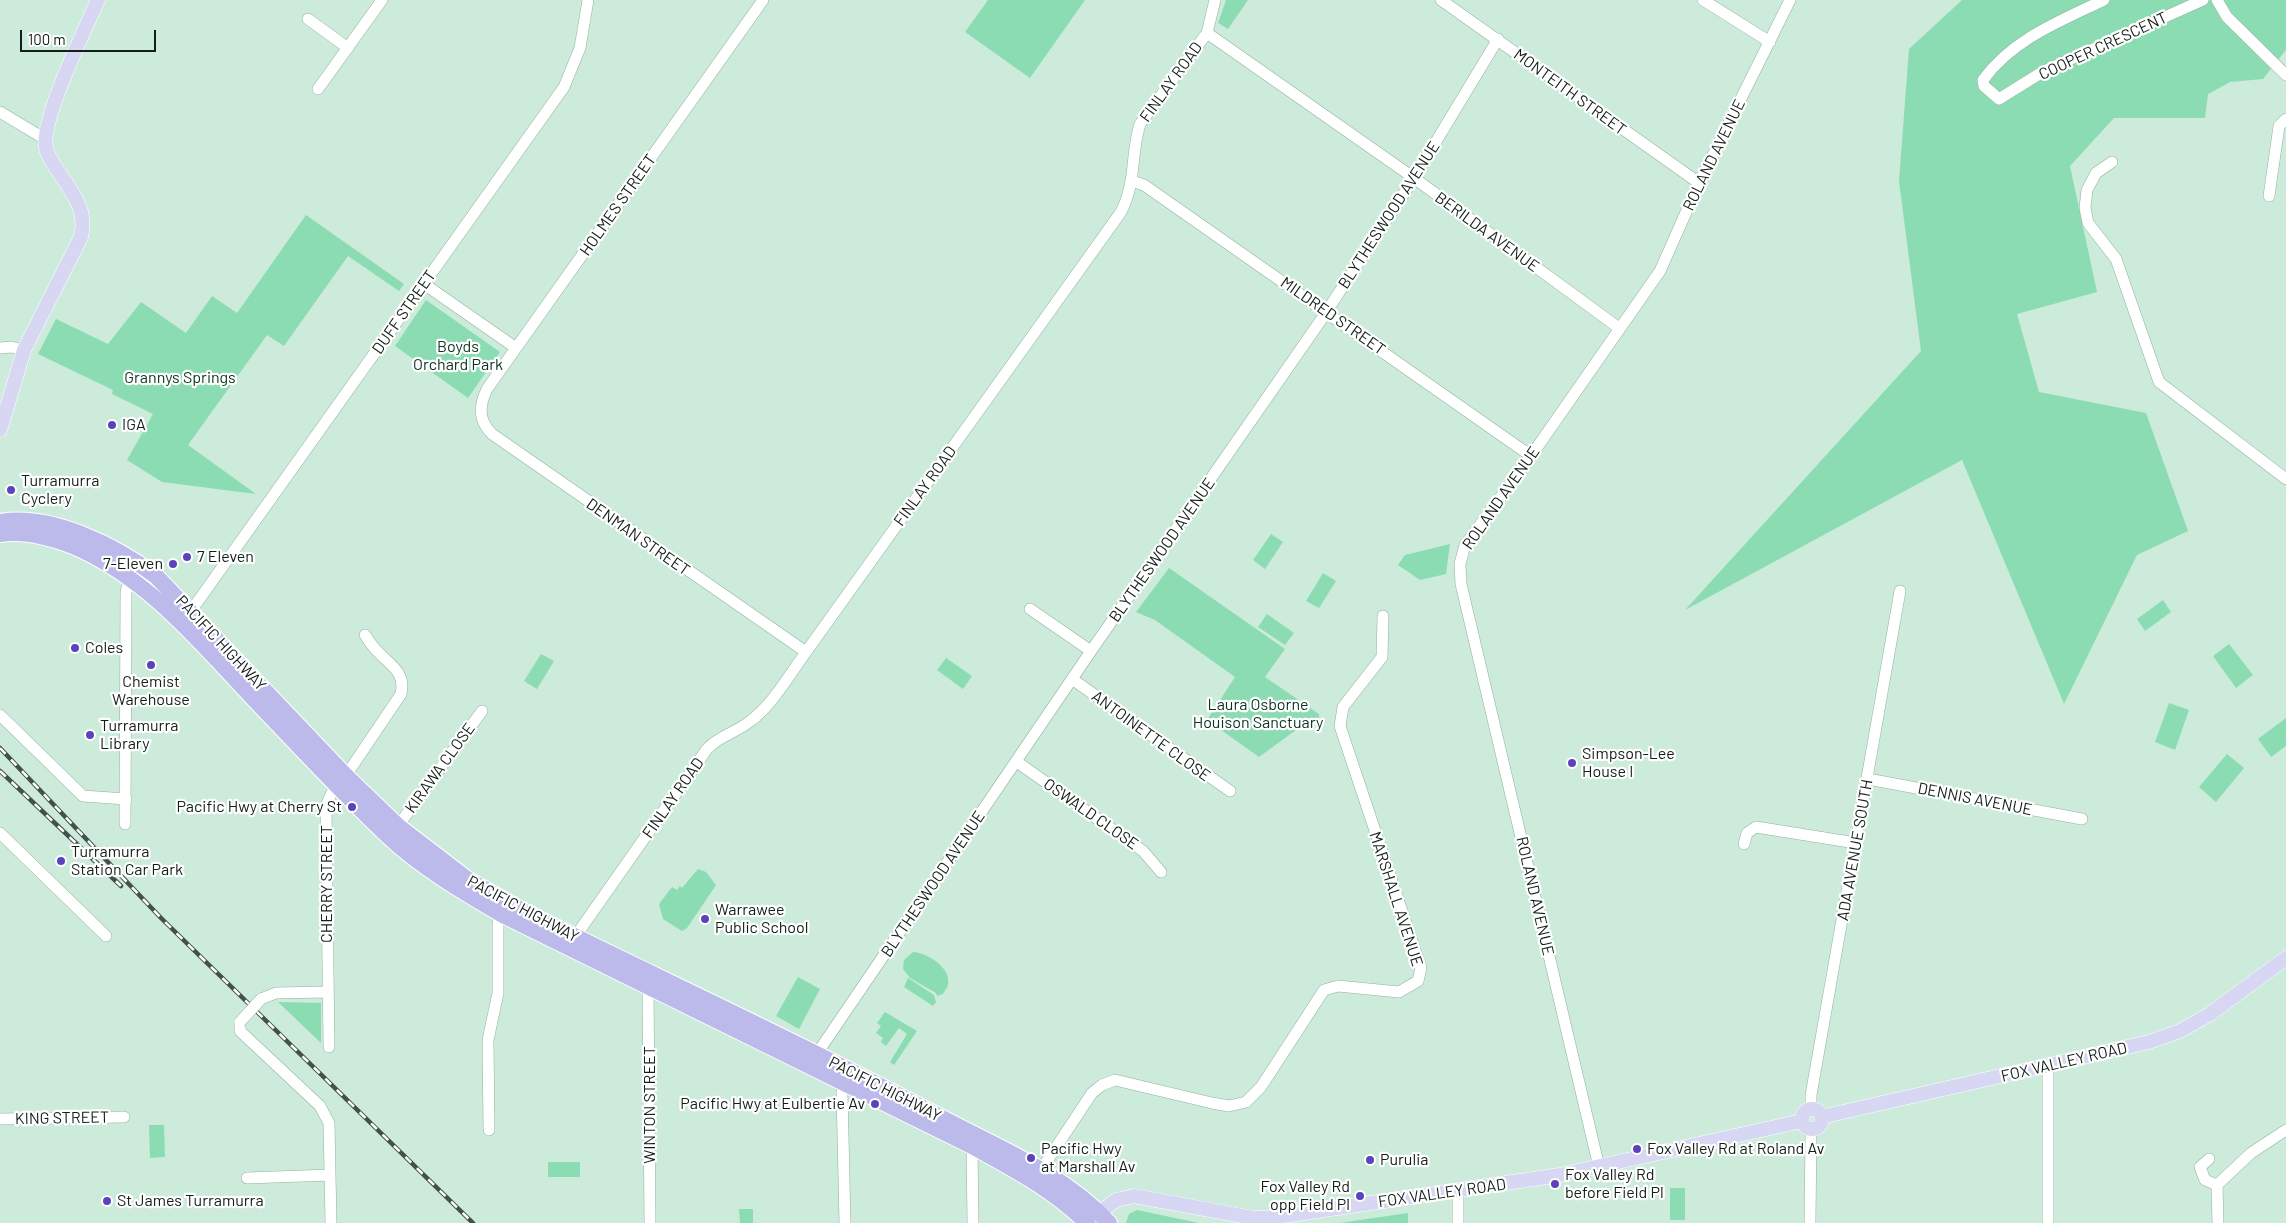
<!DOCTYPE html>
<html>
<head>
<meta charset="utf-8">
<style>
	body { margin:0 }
	#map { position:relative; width:2286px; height:1223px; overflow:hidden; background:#ccebda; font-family:Barlow,sans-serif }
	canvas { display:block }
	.scale { position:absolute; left:20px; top:30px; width:136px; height:22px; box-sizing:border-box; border:2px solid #131e18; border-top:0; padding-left:6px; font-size:15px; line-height:18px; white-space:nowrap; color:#131e18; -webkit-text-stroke:4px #fff; paint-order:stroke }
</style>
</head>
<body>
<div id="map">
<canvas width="2286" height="1223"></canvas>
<div class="scale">100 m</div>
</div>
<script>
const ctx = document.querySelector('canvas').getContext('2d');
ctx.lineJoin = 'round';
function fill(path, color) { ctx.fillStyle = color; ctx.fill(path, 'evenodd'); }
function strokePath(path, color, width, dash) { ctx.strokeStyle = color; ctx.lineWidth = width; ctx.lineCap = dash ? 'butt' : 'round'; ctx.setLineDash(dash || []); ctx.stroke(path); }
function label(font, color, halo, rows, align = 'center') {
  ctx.font = font + ' Barlow,sans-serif'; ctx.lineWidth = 4.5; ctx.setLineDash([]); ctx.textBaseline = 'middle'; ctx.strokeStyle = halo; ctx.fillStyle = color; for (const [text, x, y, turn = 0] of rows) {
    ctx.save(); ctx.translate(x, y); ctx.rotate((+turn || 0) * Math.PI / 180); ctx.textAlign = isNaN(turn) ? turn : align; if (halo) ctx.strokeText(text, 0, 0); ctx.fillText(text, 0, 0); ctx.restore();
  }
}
fill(new Path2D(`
	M988 0H1085L1030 78 965 32Z
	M1226 0H1248L1228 29 1218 23Z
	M1962 0H2286V50L2263 79 2230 82 2208 94 2205 118H2114L2070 166 2097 292 2017 314 2039 392 2146 413 2188 531 2137 555 2064 704 1962 460 1685 610 1921 351 1899 181 1909 49Z
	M306 215 404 284 399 291 348 256 284 346 267 335 188 445 256 494 162 482 127 460 153 414 112 394 113 390 38 354 56 319 108 344 141 302 186 333 212 296 237 313Z
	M426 300 500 352 468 398 395 346Z
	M1271 534 1283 542 1265 569 1253 560Z
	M1450 544 1446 574 1420 580 1398 565 1405 555Z
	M1169 568 1285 649 1265 677 1319 714V720L1307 722 1259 757 1207 720 1235 677 1155 620 1136 612Z
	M1323 573 1336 581 1319 608 1306 601Z
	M2163 600 2171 612 2145 631 2137 619Z
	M1267 614 1294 633 1285 645 1258 627Z
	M2229 644 2253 675 2236 688 2213 656Z
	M541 654 554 661 537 689 524 681Z
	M946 658 972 676 963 689 937 670Z
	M2169 703 2189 710 2175 750 2155 742Z
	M2286 718V746L2271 757 2258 739Z
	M2227 754 2244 768 2216 802 2199 787Z
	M698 869 706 872 716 885 687 928 682 931 663 919 659 904 672 887 677 890 680 886 682 888Z
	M913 952C927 953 951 967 948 984 948 987 945 990 943 994L937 996 936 993 910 978 903 969 904 960Z
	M798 977 820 989 799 1029 776 1016Z
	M908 978 934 995 936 1002 933 1006 904 987Z
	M278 1002 321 1003V1043Z
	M885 1012 917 1031 894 1065 890 1062 907 1034 899 1028 886 1046 881 1042 883 1038 876 1033 881 1026 877 1023Z
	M149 1125H164L165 1157 150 1158Z
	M548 1162H580V1177H548Z
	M1670 1188H1685V1220H1670Z
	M739 1209H753V1223H740Z
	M1137 1210 1199 1223H1126L1129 1214Z
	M1408 1213V1223H1340Z`), '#8cdcb3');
const minor = new Path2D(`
	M763 0 487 389C479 406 478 420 492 434L806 652
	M1441 0 1699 183
	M1703 0 1770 42
	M2104 0C2060 21 2013 39 1983 80L1984 86 1999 99 2044 71 2203 0
	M2217 0 2227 17 2286 75
	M308 19 348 48
	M1207 33 1414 178 1619 328
	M318 89 382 0
	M0 112 45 139
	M2112 162 2096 173 2087 190 2085 208 2088 223 2116 259 2159 382 2286 479
	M1132 181 1144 185 1531 456
	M2269 196 2279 126 2286 119
	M424 284 516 348
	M0 348 11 347 24 350
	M1030 609 1091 651
	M191 611 564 87 580 48 588 0
	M1072 679 1230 791
	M0 715 83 796 126 799
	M1017 762 1143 851 1161 872
	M1868 779 2082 819
	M125 824 126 592 130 578 140 564
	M398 826 482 711
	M0 833 106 936
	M1744 844 1747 833 1756 827 1856 843
	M575 937 707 749C719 736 735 733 749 722 771 707 790 674 806 652L1121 212C1137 180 1130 156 1140 124L1207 33 1215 0
	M648 986 650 1223
	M261 999 276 993 327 992
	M240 1022V1031L320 1106 329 1123 331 1223
	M329 1047 326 806 333 790 349 771 401 694C406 672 390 665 377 651 372 646 369 641 365 635
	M816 1055 1091 651 1321 320 1414 178 1498 39
	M844 1078 842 1092 845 1223
	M1811 1109V1095L1900 591
	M0 1119 124 1117
	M489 1130 488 1040 498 993V923L503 915
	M972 1146 973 1223
	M2209 1159 2200 1167 2205 1180 2217 1185
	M1599 1167 1461 584 1460 564 1465 545 1531 456 1660 271 1699 183 1790 0
	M1041 1170 1092 1093 1102 1085 1115 1080 1212 1103 1229 1106 1246 1102 1261 1087 1324 990 1338 986 1399 992 1418 981 1421 968 1340 726 1343 707 1382 657 1383 616
	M247 1178 330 1175
	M1458 1223V1191
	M1810 1223 1811 1129
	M2048 1223V1065
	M2218 1223 2217 1185 2251 1153 2286 1130`);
const major = new Path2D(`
	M0 430 24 350 81 237C88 209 71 191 56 168 52 161 47 155 46 148 40 120 85 30 98 0
	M1802 1119a10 10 0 1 1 20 0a10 10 0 1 1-20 0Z
	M1821 1117 2149 1042 2180 1031 2210 1014 2286 958
	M1091 1219 1116 1200 1134 1196 1253 1218H1270L1560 1175 1802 1121`);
const highway = new Path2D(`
	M0 522C51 513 116 546 156 576L345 775 398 826 467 879 521 910C662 980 805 1045 944 1119 1001 1149 1065 1175 1109 1223
	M0 534C25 530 50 537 73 546 148 578 199 641 253 698 298 745 341 792 388 836 419 866 465 893 503 915L972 1146C1013 1169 1053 1189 1087 1223`);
strokePath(minor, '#92b09f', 12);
strokePath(major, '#fff', 15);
strokePath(highway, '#fff', 18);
strokePath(minor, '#fff', 11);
strokePath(major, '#d7d6f3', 14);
strokePath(highway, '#bcbaeb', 16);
const rail = new Path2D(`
	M0 748 161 918 473 1223
	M0 771 121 886`);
strokePath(rail, '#425249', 4.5);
strokePath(rail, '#fff', 2.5, [8]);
const minorBridge = new Path2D(`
	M240 1022 261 999`);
strokePath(minorBridge, '#92b09f', 12, []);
strokePath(minorBridge, '#fff', 11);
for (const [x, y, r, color] of [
	[112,425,5,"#5b43bb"],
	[11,490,5,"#5b43bb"],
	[187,557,5,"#5b43bb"],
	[173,564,5,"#5b43bb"],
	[75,648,5,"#5b43bb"],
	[151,665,5,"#5b43bb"],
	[90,735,5,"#5b43bb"],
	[1572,763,5,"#5b43bb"],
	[352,807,5,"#5b43bb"],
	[61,861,5,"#5b43bb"],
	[705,919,5,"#5b43bb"],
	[875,1104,5,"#5b43bb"],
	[1637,1149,5,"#5b43bb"],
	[1031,1158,5,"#5b43bb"],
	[1370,1160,5,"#5b43bb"],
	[1555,1184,5,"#5b43bb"],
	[1360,1196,5,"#5b43bb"],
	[107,1201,5,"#5b43bb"]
]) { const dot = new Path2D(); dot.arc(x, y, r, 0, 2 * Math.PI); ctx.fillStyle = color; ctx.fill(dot); strokePath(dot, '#fff', 2); }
label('16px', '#131e18', '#fff', [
	["COOPER CRESCENT",2103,46,-25],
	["FINLAY ROAD",1171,82,-54],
	["MONTEITH STREET",1570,92,36],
	["ROLAND AVENUE",1714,155,-64],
	["HOLMES STREET",618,205,-55],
	["BLYTHESWOOD AVENUE",1389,215,-57],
	["BERILDA AVENUE",1487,232,36],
	["DUFF STREET",404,312,-55],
	["MILDRED STREET",1333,316,35],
	["FINLAY ROAD",925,486,-54],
	["ROLAND AVENUE",1501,498,-55],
	["DENMAN STREET",638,537,35],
	["BLYTHESWOOD AVENUE",1162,550,-55],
	["PACIFIC HIGHWAY",221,643,47],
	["ANTOINETTE CLOSE",1151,736,36],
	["KIRAWA CLOSE",440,768,-54],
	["FINLAY ROAD",673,798,-55],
	["DENNIS AVENUE",1975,799,11],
	["OSWALD CLOSE",1091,814,35],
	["ADA AVENUE SOUTH",1855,850,-80],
	["CHERRY STREET",327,884,-90],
	["BLYTHESWOOD AVENUE",933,884,-56],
	["ROLAND AVENUE",1535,896,77],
	["MARSHALL AVENUE",1396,899,72],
	["PACIFIC HIGHWAY",523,909,28],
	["FOX VALLEY ROAD",2064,1062,-13],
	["PACIFIC HIGHWAY",885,1089,27],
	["WINTON STREET",650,1105,-90],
	["KING STREET",62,1118,-1],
	["FOX VALLEY ROAD",1442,1193,-8]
]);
label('16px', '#0a3321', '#fff', [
	["Boyds",458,347],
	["Orchard Park",458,365],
	["Grannys Springs",180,378],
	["Laura Osborne",1258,705],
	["Houison Sanctuary",1258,723]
]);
label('16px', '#131e18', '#fff', [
	["IGA",122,425],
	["Turramurra",21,481],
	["Cyclery",21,499],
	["7 Eleven",197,557],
	["7-Eleven",163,564,"right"],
	["Coles",85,648],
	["Chemist",151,682,"center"],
	["Warehouse",151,700,"center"],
	["Turramurra",100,726],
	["Library",100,744],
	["Simpson-Lee",1582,754],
	["House I",1582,772],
	["Pacific Hwy at Cherry St",342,807,"right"],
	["Turramurra",71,852],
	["Station Car Park",71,870],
	["Warrawee",715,910],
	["Public School",715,928],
	["Pacific Hwy at Eulbertie Av",865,1104,"right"],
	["Pacific Hwy",1041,1149],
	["at Marshall Av",1041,1167],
	["Fox Valley Rd at Roland Av",1647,1149],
	["Purulia",1380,1160],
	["Fox Valley Rd",1565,1175],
	["before Field Pl",1565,1193],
	["Fox Valley Rd",1350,1187,"right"],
	["opp Field Pl",1350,1205,"right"],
	["St James Turramurra",117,1201]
], 'left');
</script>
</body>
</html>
